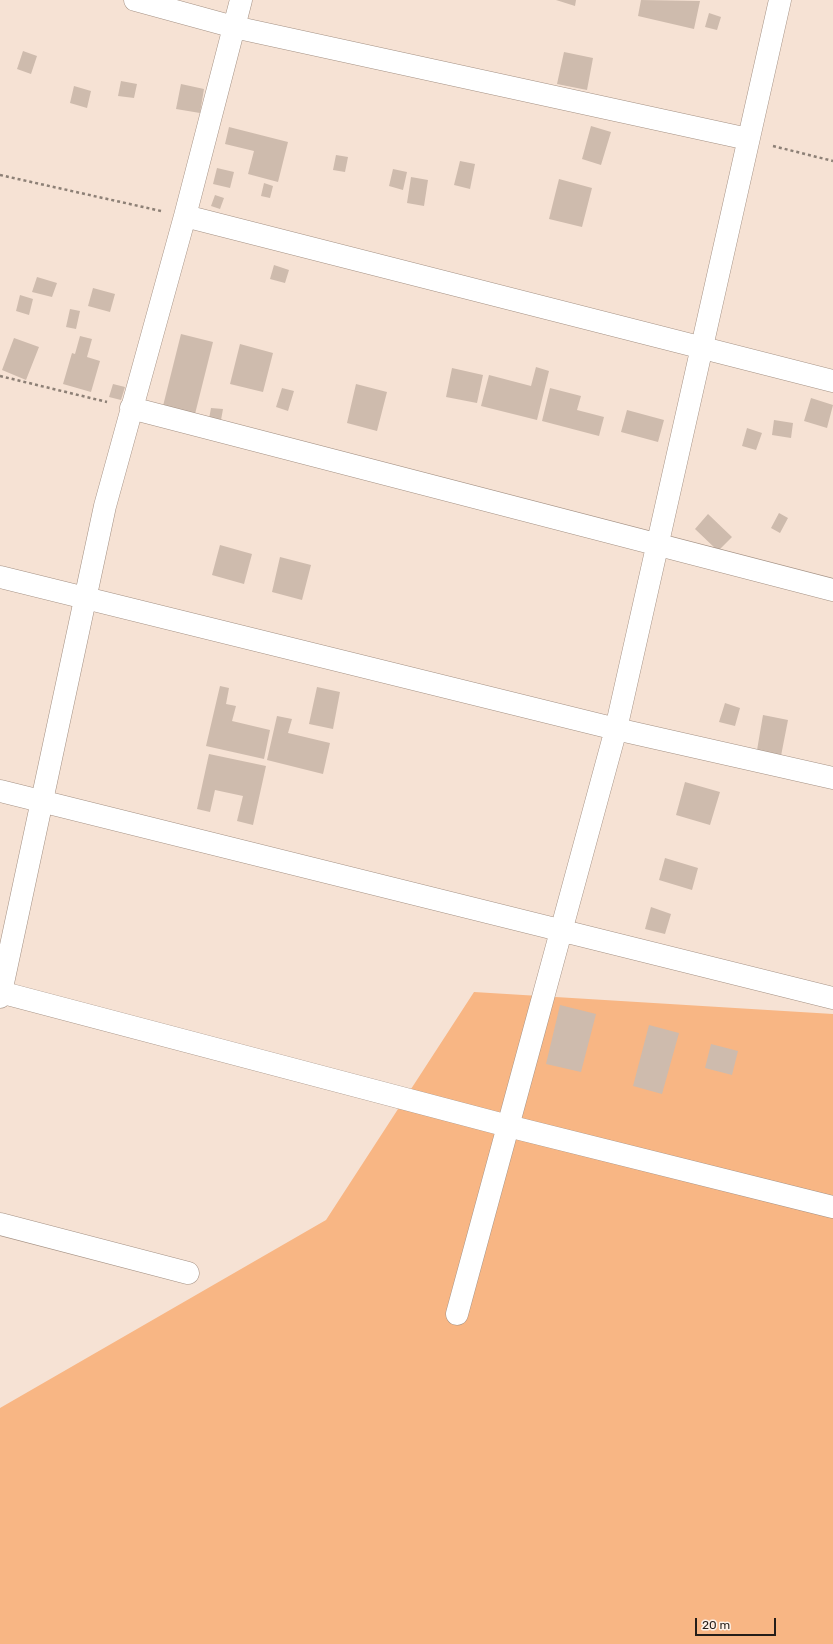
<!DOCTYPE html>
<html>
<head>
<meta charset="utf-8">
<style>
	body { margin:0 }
	#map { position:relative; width:833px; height:1644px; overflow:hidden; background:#f6e2d4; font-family:Rubik,sans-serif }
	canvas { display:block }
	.scale { position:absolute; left:695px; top:1618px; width:81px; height:18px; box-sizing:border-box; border:2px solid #251e19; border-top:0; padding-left:5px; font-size:12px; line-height:14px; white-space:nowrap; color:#251e19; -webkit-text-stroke:3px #fdf1e8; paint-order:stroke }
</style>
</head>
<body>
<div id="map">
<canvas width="833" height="1644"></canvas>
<div class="scale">20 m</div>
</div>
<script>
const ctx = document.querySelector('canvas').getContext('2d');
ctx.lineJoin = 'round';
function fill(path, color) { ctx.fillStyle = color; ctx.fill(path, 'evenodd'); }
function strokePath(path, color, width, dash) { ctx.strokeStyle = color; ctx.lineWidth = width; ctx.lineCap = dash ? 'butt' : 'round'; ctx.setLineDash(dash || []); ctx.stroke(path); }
fill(new Path2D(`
	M474 992 833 1014V1644H0V1408L326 1220Z`), '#f8b684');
fill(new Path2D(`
	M556 0H576L575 6Z
	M641 0 700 1 694 29 638 16Z
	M709 13 721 17 717 30 705 27Z
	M23 51 37 56 31 74 17 69Z
	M564 52 593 58 587 90 557 84Z
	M121 81 137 84 134 98 118 96Z
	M181 84 204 89 200 113 176 109Z
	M74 86 91 91 87 108 70 103Z
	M591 126 611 132 601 165 582 159Z
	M229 127 288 142 278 182 248 174 254 151 225 144Z
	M336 155 348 157 345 172 333 170Z
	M460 161 475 164 470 189 454 185Z
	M217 168 234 172 230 188 213 184Z
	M393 169 407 172 403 190 389 186Z
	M411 177 428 180 424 206 407 203Z
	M559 179 592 188 582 227 549 219Z
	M264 183 273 186 270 198 261 196Z
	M215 195 224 198 220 209 211 206Z
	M274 265 289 270 285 283 270 279Z
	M37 277 57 283 52 297 32 292Z
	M93 288 115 294 110 312 88 306Z
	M20 295 33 299 29 315 16 311Z
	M70 309 80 311 76 329 66 327Z
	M181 334 213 342 195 414 163 406Z
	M80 336 92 339 87 357 100 361 91 392 63 384 72 353 75 354Z
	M14 338 39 347 26 380 2 370Z
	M240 344 273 353 263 392 230 384Z
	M536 367 549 371 537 420 481 406 489 375 531 386Z
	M452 368 483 375 477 403 446 397Z
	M113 384 125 387 121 400 109 397Z
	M356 384 387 392 377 431 347 423Z
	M282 388 294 391 288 411 276 407Z
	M550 388 581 396 577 410 604 417 599 436 542 421Z
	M811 398 833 405 827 428 804 421Z
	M211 408 223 409 221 420 209 419Z
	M627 410 664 420 658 442 621 432Z
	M774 420 793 423 791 438 772 435Z
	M747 428 762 433 756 450 742 446Z
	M779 513 788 518 780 533 771 528Z
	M708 514 732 537 718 551 695 529Z
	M220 545 252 554 244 584 212 575Z
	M280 557 311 565 302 600 272 592Z
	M220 686 229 688 226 704 236 706 232 721 270 730 264 759 206 746Z
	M317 687 340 692 333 729 309 724Z
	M725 703 740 708 735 726 719 722Z
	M763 715 788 720 780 761 756 756Z
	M277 716 292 719 288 733 330 743 323 774 267 760Z
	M209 754 266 766 253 825 237 821 243 796 215 790 210 812 197 809Z
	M685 782 720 792 710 825 676 815Z
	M665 858 698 868 692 890 659 880Z
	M651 907 671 914 665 934 645 929Z
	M560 1005 596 1014 581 1072 546 1064Z
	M649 1025 679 1033 662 1094 633 1086Z
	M711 1044 738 1051 732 1075 705 1068Z`), '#cebbad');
const street = new Path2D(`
	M135 0 234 27 748 139
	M185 216 833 381
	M131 408 833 590
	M0 577 616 729 833 778
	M0 791 833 998
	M0 992 508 1126 833 1207
	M0 997 105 506 185 216 241 0
	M0 1224 188 1273
	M457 1314 616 729 780 0`);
strokePath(street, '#a49184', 23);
strokePath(new Path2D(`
	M773 146 833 161
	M0 175 161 211
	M0 376 107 402`), '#8d8076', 2.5, [3, 3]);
strokePath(street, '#fff', 22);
</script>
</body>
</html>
